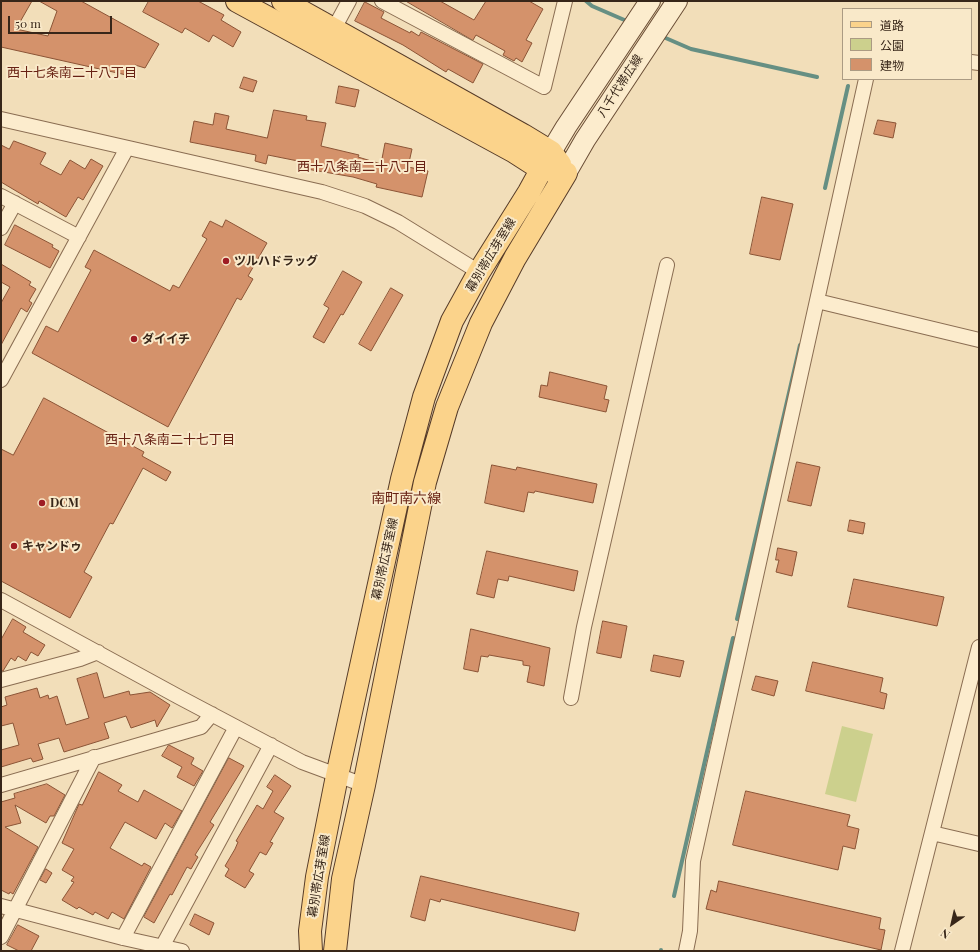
<!DOCTYPE html>
<html>
<head>
<meta charset="utf-8">
<style>
	body { margin:0 }
	#map { position:relative; width:980px; height:952px; overflow:hidden; background:#f2deb9; font-family:"Playfair Display","Noto Sans JP",serif }
	canvas { display:block }
	.frame { position:absolute; inset:0; border:2px solid #372619; pointer-events:none }
	.legend { position:absolute; left:842px; top:8px; width:130px; height:72px; box-sizing:border-box; background:#f9e9c9; border:1px solid #ab9b83; margin:0; padding:5px 7px; list-style:none; font-size:12px; color:#372619 }
	.legend li { display:flex; align-items:center; gap:8px; height:20px }
	.legend b { width:20px; border:1px solid #ab9b83 }
	.north { position:absolute; left:932px; top:904px; width:40px; height:40px; -webkit-text-stroke:3px #f9e9c9; paint-order:stroke; rotate:214deg; font-size:11px; font-weight:700; line-height:16px; text-align:center; color:#372619 }
	.north::after { content:''; display:block; margin:auto; width:14px; height:18px; background:#372619; clip-path:polygon(50% 0,100% 100%,50% 72%,0 100%) }
	.scale { position:absolute; left:8px; top:16px; width:104px; height:18px; box-sizing:border-box; border:2px solid #372619; border-top:0; padding-left:5px; font-size:12px; line-height:14px; white-space:nowrap; color:#372619; -webkit-text-stroke:3px #f9e9c9; paint-order:stroke }
</style>
</head>
<body>
<div id="map">
<canvas width="980" height="952"></canvas>
<div class="frame"></div>
<ul class="legend">
<li><b style="height:5px;background:#fbd38b"></b>道路</li>
<li><b style="height:11px;background:#ccd08d"></b>公園</li>
<li><b style="height:11px;background:#d4926b"></b>建物</li>
</ul>
<div class="north">N</div>
<div class="scale">50 m</div>
</div>
<script>
const ctx = document.querySelector('canvas').getContext('2d');
ctx.lineJoin = 'round';
function fill(path, color) { ctx.fillStyle = color; ctx.fill(path, 'evenodd'); }
function strokePath(path, color, width, dash) { ctx.strokeStyle = color; ctx.lineWidth = width; ctx.lineCap = dash ? 'butt' : 'round'; ctx.setLineDash(dash || []); ctx.stroke(path); }
function label(font, color, halo, rows, align = 'center') {
  ctx.font = font + ' "Playfair Display","Noto Sans JP",serif'; ctx.lineWidth = 4; ctx.setLineDash([]); ctx.textBaseline = 'middle'; ctx.strokeStyle = halo; ctx.fillStyle = color; for (const [text, x, y, turn = 0] of rows) {
    ctx.save(); ctx.translate(x, y); ctx.rotate((+turn || 0) * Math.PI / 180); ctx.textAlign = isNaN(turn) ? turn : align; if (halo) ctx.strokeText(text, 0, 0); ctx.fillText(text, 0, 0); ctx.restore();
  }
}
fill(new Path2D(`
	M842 726 873 734 856 802 825 794Z`), '#ccd08d');
strokePath(new Path2D(`
	M586 1 592 6 629 22
	M661 36 691 49 817 77
	M825 188 848 86
	M737 619 800 345
	M674 896 733 638
	M661 951V950`), '#668f83', 4);
const building = new Path2D(`
	M1 1H32L16 29 48 36 57 11 39 1H81L159 44 145 68 135 65 131 76 1 47Z
	M149 1H198L224 15 221 20 241 32 233 47 213 35 209 42 185 28 182 33 143 12Z
	M406 1H440L474 20 486 1H529L543 9 526 40 532 43 522 62 516 58 514 61 503 55 505 51 476 35 473 40Z
	M365 2 384 12 381 18 410 33 411 31 419 36 421 32 483 64 473 83 448 69 446 72 403 45 355 21Z
	M244 77 257 81 253 92 240 88Z
	M339 86 359 90 355 107 336 103Z
	M274 110 307 116 306 120 326 123 321 146 359 155 358 157 381 164 385 143 412 149 408 167 428 171 422 197 376 187 377 184 353 177 301 168 303 162 268 155 266 164 255 161 256 155 190 142 194 121 213 125 215 113 229 116 226 129 267 138Z
	M878 120 896 123 893 138 874 134Z
	M14 141 46 153 40 164 61 175 70 160 85 169 91 159 103 166 83 200 78 197 66 217 39 201 38 204 1 182V145L9 149Z
	M762 197 793 204 780 260 750 254Z
	M226 220 267 243 248 276 253 279 241 300 237 298 168 427 32 353 46 326 58 332 91 270 85 267 94 250 170 291 173 285 179 288 207 239 202 236 210 221 222 227Z
	M15 225 53 245 52 247 59 251 50 268 5 245Z
	M1 264 31 282 29 285 36 289 29 301 32 303 27 312 21 308 1 345V303L10 287 1 282Z
	M343 271 362 282 343 315 341 314 324 343 313 337 329 308 324 305Z
	M391 288 403 295 371 351 359 344Z
	M550 372 607 386 604 399 609 400 606 412 539 397 541 385 547 386Z
	M44 398 144 452 142 456 171 472 166 481 143 468 113 524 110 523 84 572 92 577 70 618 1 581V449L13 455Z
	M797 462 820 467 811 506 788 501Z
	M492 465 516 470 517 467 597 484 593 503 535 491 534 493 528 492 524 512 485 503Z
	M850 520 865 523 863 534 848 531Z
	M778 548 797 552 792 576 776 572 779 560H776Z
	M487 551 578 571 574 591 509 576 508 581 498 579 494 598 477 594Z
	M854 579 944 597 937 626 848 607Z
	M13 619 26 627 23 632 45 645 38 656 31 652 26 661 18 656 15 661 11 658 3 671H1V640Z
	M603 621 627 626 621 658 597 653Z
	M471 629 550 648 544 686 527 682 530 666 523 665V661L489 655 488 657 481 656 478 672 464 669Z
	M654 655 684 661 680 677 651 671Z
	M813 662 883 678 880 692 887 694 884 709 806 691Z
	M97 673 104 698 129 691 130 695 150 692 170 705 157 727 155 720 131 728 126 716 104 723 109 738 64 752 59 738 38 744 43 759 33 762 31 758 1 767V750L19 745 13 723 1 726V707L7 705 5 697 37 688 40 698 48 695 49 699 57 696 66 725 89 718 77 679Z
	M756 676 778 681 774 696 752 690Z
	M169 745 194 758 191 764 203 771 194 786 177 777 182 767 162 756Z
	M229 758 244 766 210 822 214 825 195 855 198 857 191 869 187 867 172 895 170 894 154 923 144 917Z
	M99 772 122 785 118 791 138 802 144 790 182 811 172 828 165 823 156 839 125 822 110 848 142 866 144 863 151 867 124 919 112 912 108 919 95 912 93 915 79 907 77 909 62 900 74 882 71 881 74 877 62 870 74 849 62 843 79 804 82 805Z
	M275 775 291 786 274 812 284 818 270 842 273 843 266 855 260 852 249 871 254 874 245 888 225 876 229 869 225 866 235 849 238 842 236 841 257 805 263 809 273 791 267 787Z
	M47 784 65 795 54 816H50L46 823 15 805 21 823 5 827 38 847 13 894 10 892 9 894 1 890V802L15 798 14 794Z
	M746 791 850 815 847 826 859 829 855 849 843 846 838 870 733 845Z
	M46 869 52 873 46 883 40 880Z
	M421 876 579 913 575 931 441 899 440 902 430 899 425 921 411 917Z
	M719 881 881 918 879 929 885 930 881 950 706 909 711 890 716 892Z
	M195 914 214 923 209 935 190 925Z
	M18 925 39 936 31 951H19L7 945Z`);
fill(building, '#d4926b');
strokePath(building, '#8b5436', 1);
const minor = new Path2D(`
	M382 1 544 87 565 1
	M330 36 349 1
	M971 62 979 63
	M1 119 322 192 365 206 398 222 479 272
	M1 196 79 237
	M1 228 15 203
	M817 301 979 340
	M1 380 127 148
	M1 600 179 697 302 762 364 785
	M1 680 80 659 98 652
	M571 698 584 627 667 265
	M1 785 201 727 212 714
	M932 833 979 844
	M1 906 123 938 182 951
	M1 937 94 757
	M123 938 236 727
	M162 947 271 745
	M686 951 690 931 693 861 866 79
	M902 951 979 647`);
const secondary = new Path2D(`
	M551 152 566 127 650 1
	M566 173 585 140 677 1`);
const primary = new Path2D(`
	M237 1 513 151 541 169 555 171
	M283 1 523 135 551 152 560 164
	M311 951 310 931 317 877 337 776 402 479 424 397 452 321 479 272 529 192 551 152
	M335 951 343 879 364 785 425 482 447 407 481 323 515 258 566 173`);
strokePath(minor, '#8a6d52', 16);
strokePath(secondary, '#6b4e36', 22);
strokePath(primary, '#563b28', 24);
strokePath(minor, '#fceccd', 14);
strokePath(secondary, '#fceccd', 20);
strokePath(primary, '#fbd38b', 22);
for (const [x, y, r, color] of [
	[226,261,4,"#9e1d24"],
	[134,339,4,"#9e1d24"],
	[42,503,4,"#9e1d24"],
	[14,546,4,"#9e1d24"]
]) { const dot = new Path2D(); dot.arc(x, y, r, 0, 2 * Math.PI); ctx.fillStyle = color; ctx.fill(dot); strokePath(dot, '#f9e9c9', 1.5); }
label('12px', '#372619', '#f9e9c9', [
	["八千代帯広線",620,86,-57],
	["幕別帯広芽室線",491,255,-59],
	["幕別帯広芽室線",385,559,-78],
	["幕別帯広芽室線",319,876,-81]
]);
label('bold 12px', '#372619', '#f9e9c9', [
	["ツルハドラッグ",234,261],
	["ダイイチ",142,339],
	["DCM",50,503],
	["キャンドゥ",22,546]
], 'left');
label('13px', '#682214', '#f9e9c9', [
	["西十七条南二十八丁目",72,73],
	["西十八条南二十八丁目",362,167],
	["西十八条南二十七丁目",170,440]
]);
label('14px', '#682214', '#f9e9c9', [
	["南町南六線",406,499]
]);
</script>
</body>
</html>
